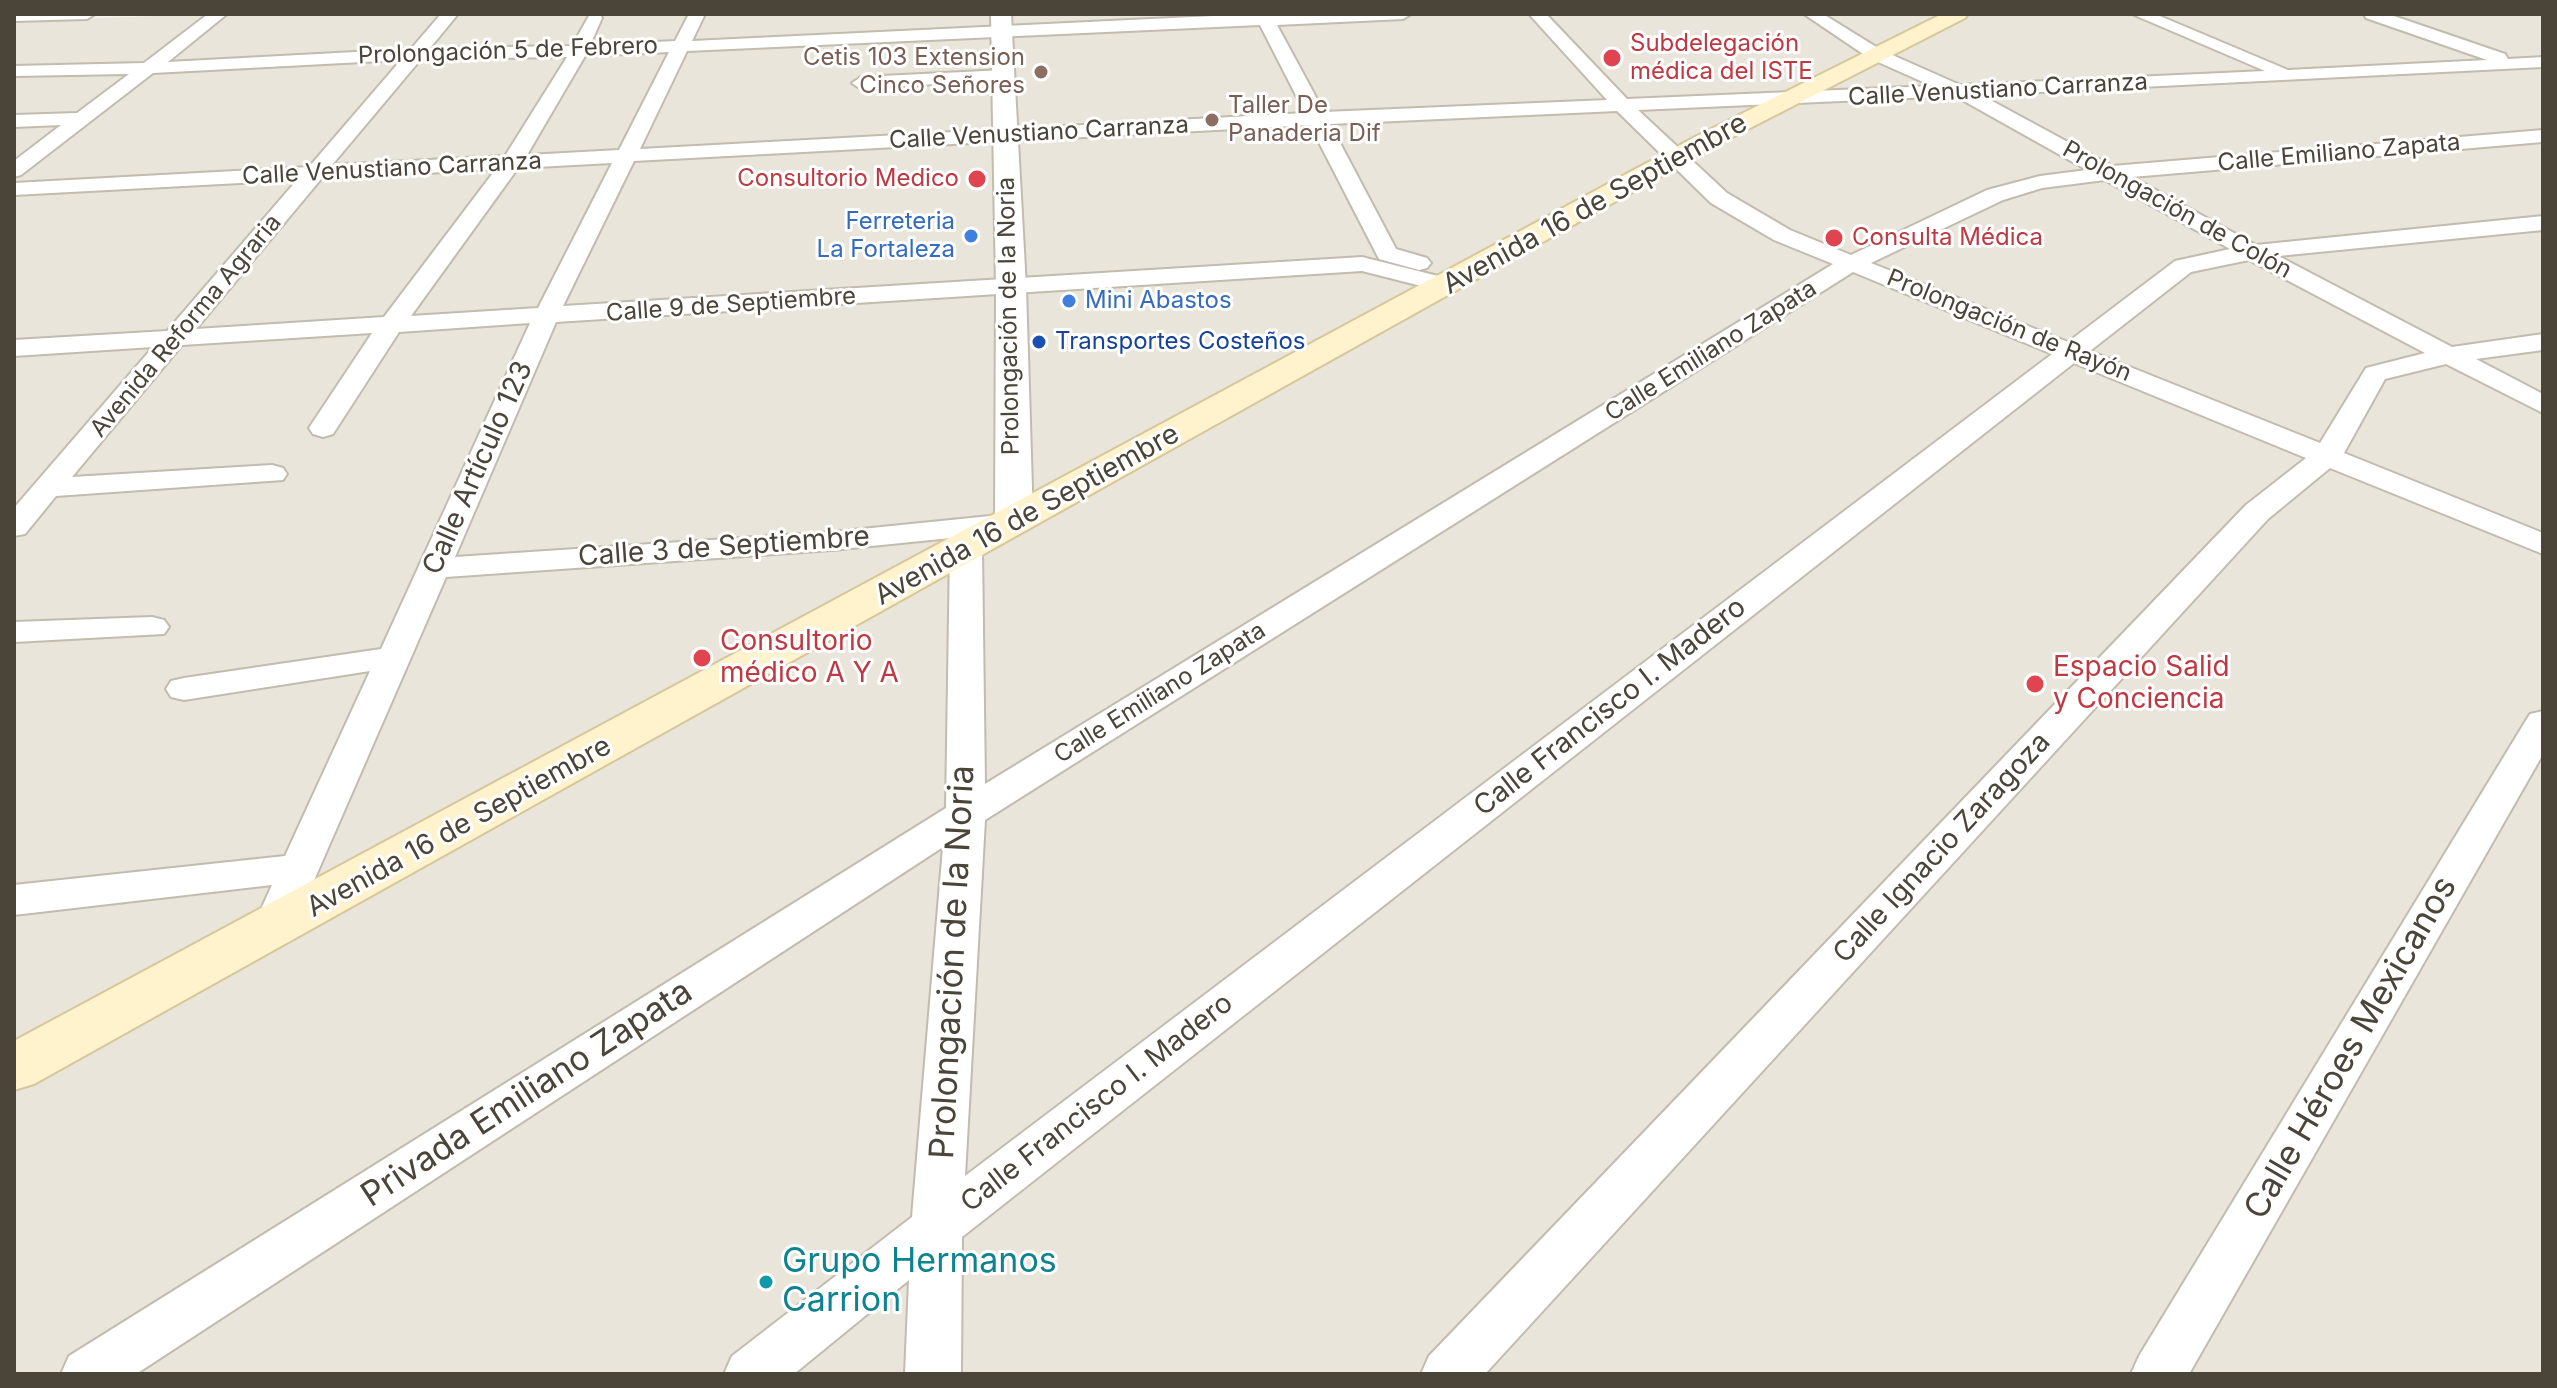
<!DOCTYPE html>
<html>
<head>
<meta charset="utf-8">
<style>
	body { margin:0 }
	#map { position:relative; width:2557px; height:1388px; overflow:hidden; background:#f6f3ec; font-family:Inter,sans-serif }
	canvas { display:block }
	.frame { position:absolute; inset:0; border:16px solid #4b4439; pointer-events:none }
</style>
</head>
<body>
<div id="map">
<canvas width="2557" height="1388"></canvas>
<div class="frame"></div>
</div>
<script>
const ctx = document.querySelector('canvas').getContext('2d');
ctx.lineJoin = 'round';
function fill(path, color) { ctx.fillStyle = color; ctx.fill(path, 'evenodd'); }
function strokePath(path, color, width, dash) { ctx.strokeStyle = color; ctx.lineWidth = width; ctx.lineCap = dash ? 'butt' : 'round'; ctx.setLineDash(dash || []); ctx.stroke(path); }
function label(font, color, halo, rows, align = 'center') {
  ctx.font = font + ' Inter,sans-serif'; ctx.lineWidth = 6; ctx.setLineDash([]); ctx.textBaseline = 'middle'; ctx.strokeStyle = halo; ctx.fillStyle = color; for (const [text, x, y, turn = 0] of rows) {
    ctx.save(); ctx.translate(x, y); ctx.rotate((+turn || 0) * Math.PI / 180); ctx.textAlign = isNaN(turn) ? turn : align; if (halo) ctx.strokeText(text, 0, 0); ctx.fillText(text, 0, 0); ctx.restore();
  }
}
fill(new Path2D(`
	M217 14H2543V1374H14V21Z`), '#eae5da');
const minor = new Path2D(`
	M14 14H95L87 19 14 21Z
	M208 14H227L168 62 411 49 441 14H458L430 48 572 46 590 14H600L602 18 590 45 675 41 689 14H705L692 41 1255 14H1411L1403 19 1277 25 1324 112 1607 100 1529 14H1546L1627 99 1932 86 1869 58 1804 14H1823L1881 50 1960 85 2265 71 2132 14H2155L2288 70 2487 60 2366 18 2364 14H2388L2505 54 2508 59 2543 57V67L1981 95 2112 166 2543 130V142L2132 177 2256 245 2543 216V230L2278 256 2452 347 2543 334V350L2476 359 2543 394V413L2446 364 2385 379 2344 453 2543 533V554L2330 468 2268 519 1485 1374H1421L1429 1356 2246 505 2306 458 2074 363 962 1237 961 1374H905L909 1280 794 1374H724L732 1356 912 1217 943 847 136 1374H61L69 1356 946 808 950 549 955 542 966 539 977 542 982 549 985 784 1833 264 1774 240 1711 203 1617 111 1330 124 1396 249 1427 258 1431 263 1427 268 1419 270 1379 259 1310 125 634 161 563 306 1362 257 1454 280 1457 285 1454 290 1445 292 1362 271 556 322 455 557 832 532 1000 515 1011 517 1016 524 1011 531 1000 533 832 550 446 577 288 940 273 944 258 940 252 929 272 885 14 915V885L285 856 370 671 184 700 171 697 166 689 171 681 184 678 381 649 530 323 399 332 333 434 323 437 313 434 309 428 372 333 182 345 72 477 272 465 283 468 287 474 283 480 56 496 25 534 14 536V508L153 347 14 356V340L167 331 297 180 14 195V183L309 167 401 60 153 73 21 175 14 177V161L61 125 14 127V115L77 113 129 74 14 76V66L144 63ZM1260 25 1305 113 640 149 687 51ZM669 52 619 150 527 155 585 56ZM567 57 505 156 332 165 421 59ZM1955 96 2087 170 2040 176 1987 190 1851 255 1790 230 1727 193 1638 110ZM612 163 538 308 411 316 518 168ZM496 169 384 317 196 329 321 179ZM2105 180 2230 249 2175 261 2068 342 1871 263 2003 200 2042 188ZM2249 260 2425 353 2366 368 2320 443 2090 351 2191 272ZM1853 272 2052 354 965 1176 985 820Z
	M1004 70 1013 75 1010 79 861 89 852 83 861 77Z
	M152 617 164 620 169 627 164 634 14 642V622Z
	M2543 711V754L2189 1374H2131L2139 1356 2525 722 2530 714Z`);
const tertiary = new Path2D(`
	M991 14H1011L1026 287 1033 522 1027 530 1014 533 1001 530 995 522 996 287Z`);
const secondary = new Path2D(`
	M1942 14H1968L1965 18 1713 147 34 1084 14 1090V1041L1695 137Z`);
strokePath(minor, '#c2bbae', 4);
strokePath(tertiary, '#c2bbae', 4);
strokePath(secondary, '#d6c79b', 4);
fill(minor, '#fff');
fill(tertiary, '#fff');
fill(secondary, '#fff3cd');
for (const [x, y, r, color] of [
	[1612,58,10,"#e0444e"],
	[1041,72,8,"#8d6e63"],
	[1212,120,8,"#8d6e63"],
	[977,179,10,"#e0444e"],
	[971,236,8,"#3f7fe0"],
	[1834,238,10,"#e0444e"],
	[1069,301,8,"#3f7fe0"],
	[1039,342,8,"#1a4fb4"],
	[702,658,10,"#e0444e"],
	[2035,684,10,"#e0444e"],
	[766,1282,8,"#0f9aa8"]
]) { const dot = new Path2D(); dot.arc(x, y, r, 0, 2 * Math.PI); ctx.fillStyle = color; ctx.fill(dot); strokePath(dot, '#fff', 3); }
label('24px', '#be3a42', '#fff', [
	["Subdelegación",1630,44],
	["médica del ISTE",1630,72],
	["Consultorio Medico",959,179,"right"],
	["Consulta Médica",1852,238]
], 'left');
label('24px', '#4b4439', '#fff', [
	["Prolongación 5 de Febrero",508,51,-2],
	["Calle Venustiano Carranza",1998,90,-3],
	["Calle Venustiano Carranza",1039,133,-3],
	["Calle Emiliano Zapata",2339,153,-5],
	["Calle Venustiano Carranza",392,169,-3],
	["Prolongación de Colón",2177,210,29],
	["Calle 9 de Septiembre",731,305,-4],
	["Prolongación de la Noria",1009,316,-91],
	["Avenida Reforma Agraria",186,326,-50],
	["Prolongación de Rayón",2009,326,22],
	["Calle Emiliano Zapata",1711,351,-32],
	["Calle Emiliano Zapata",1160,693,-32]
]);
label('24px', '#785e54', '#fff', [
	["Cetis 103 Extension",1025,58],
	["Cinco Señores",1025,86],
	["Taller De",1228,106,"left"],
	["Panaderia Dif",1228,134,"left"]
], 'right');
label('24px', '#366cbe', '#fff', [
	["Ferreteria",955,222],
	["La Fortaleza",955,250],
	["Mini Abastos",1085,301,"left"]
], 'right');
label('24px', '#164399', '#fff', [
	["Transportes Costeños",1055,342]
], 'left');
label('28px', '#4b4439', '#fff', [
	["Avenida 16 de Septiembre",1595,204,-29],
	["Calle Artículo 123",478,468,-66],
	["Avenida 16 de Septiembre",1027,515,-29],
	["Calle 3 de Septiembre",724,547,-4],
	["Calle Francisco I. Madero",1610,707,-38],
	["Avenida 16 de Septiembre",459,827,-29],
	["Calle Ignacio Zaragoza",1942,848,-47],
	["Calle Francisco I. Madero",1097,1103,-38]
]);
label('28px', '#be3a42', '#fff', [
	["Consultorio",720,642],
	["médico A Y A",720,674],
	["Espacio Salid",2053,668],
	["y Conciencia",2053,700]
], 'left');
label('34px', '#4b4439', '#fff', [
	["Prolongación de la Noria",953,962,-87],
	["Calle Héroes Mexicanos",2351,1048,-60],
	["Privada Emiliano Zapata",527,1094,-33]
]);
label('34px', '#0d838f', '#fff', [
	["Grupo Hermanos",782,1262],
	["Carrion",782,1301]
], 'left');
</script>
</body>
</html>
